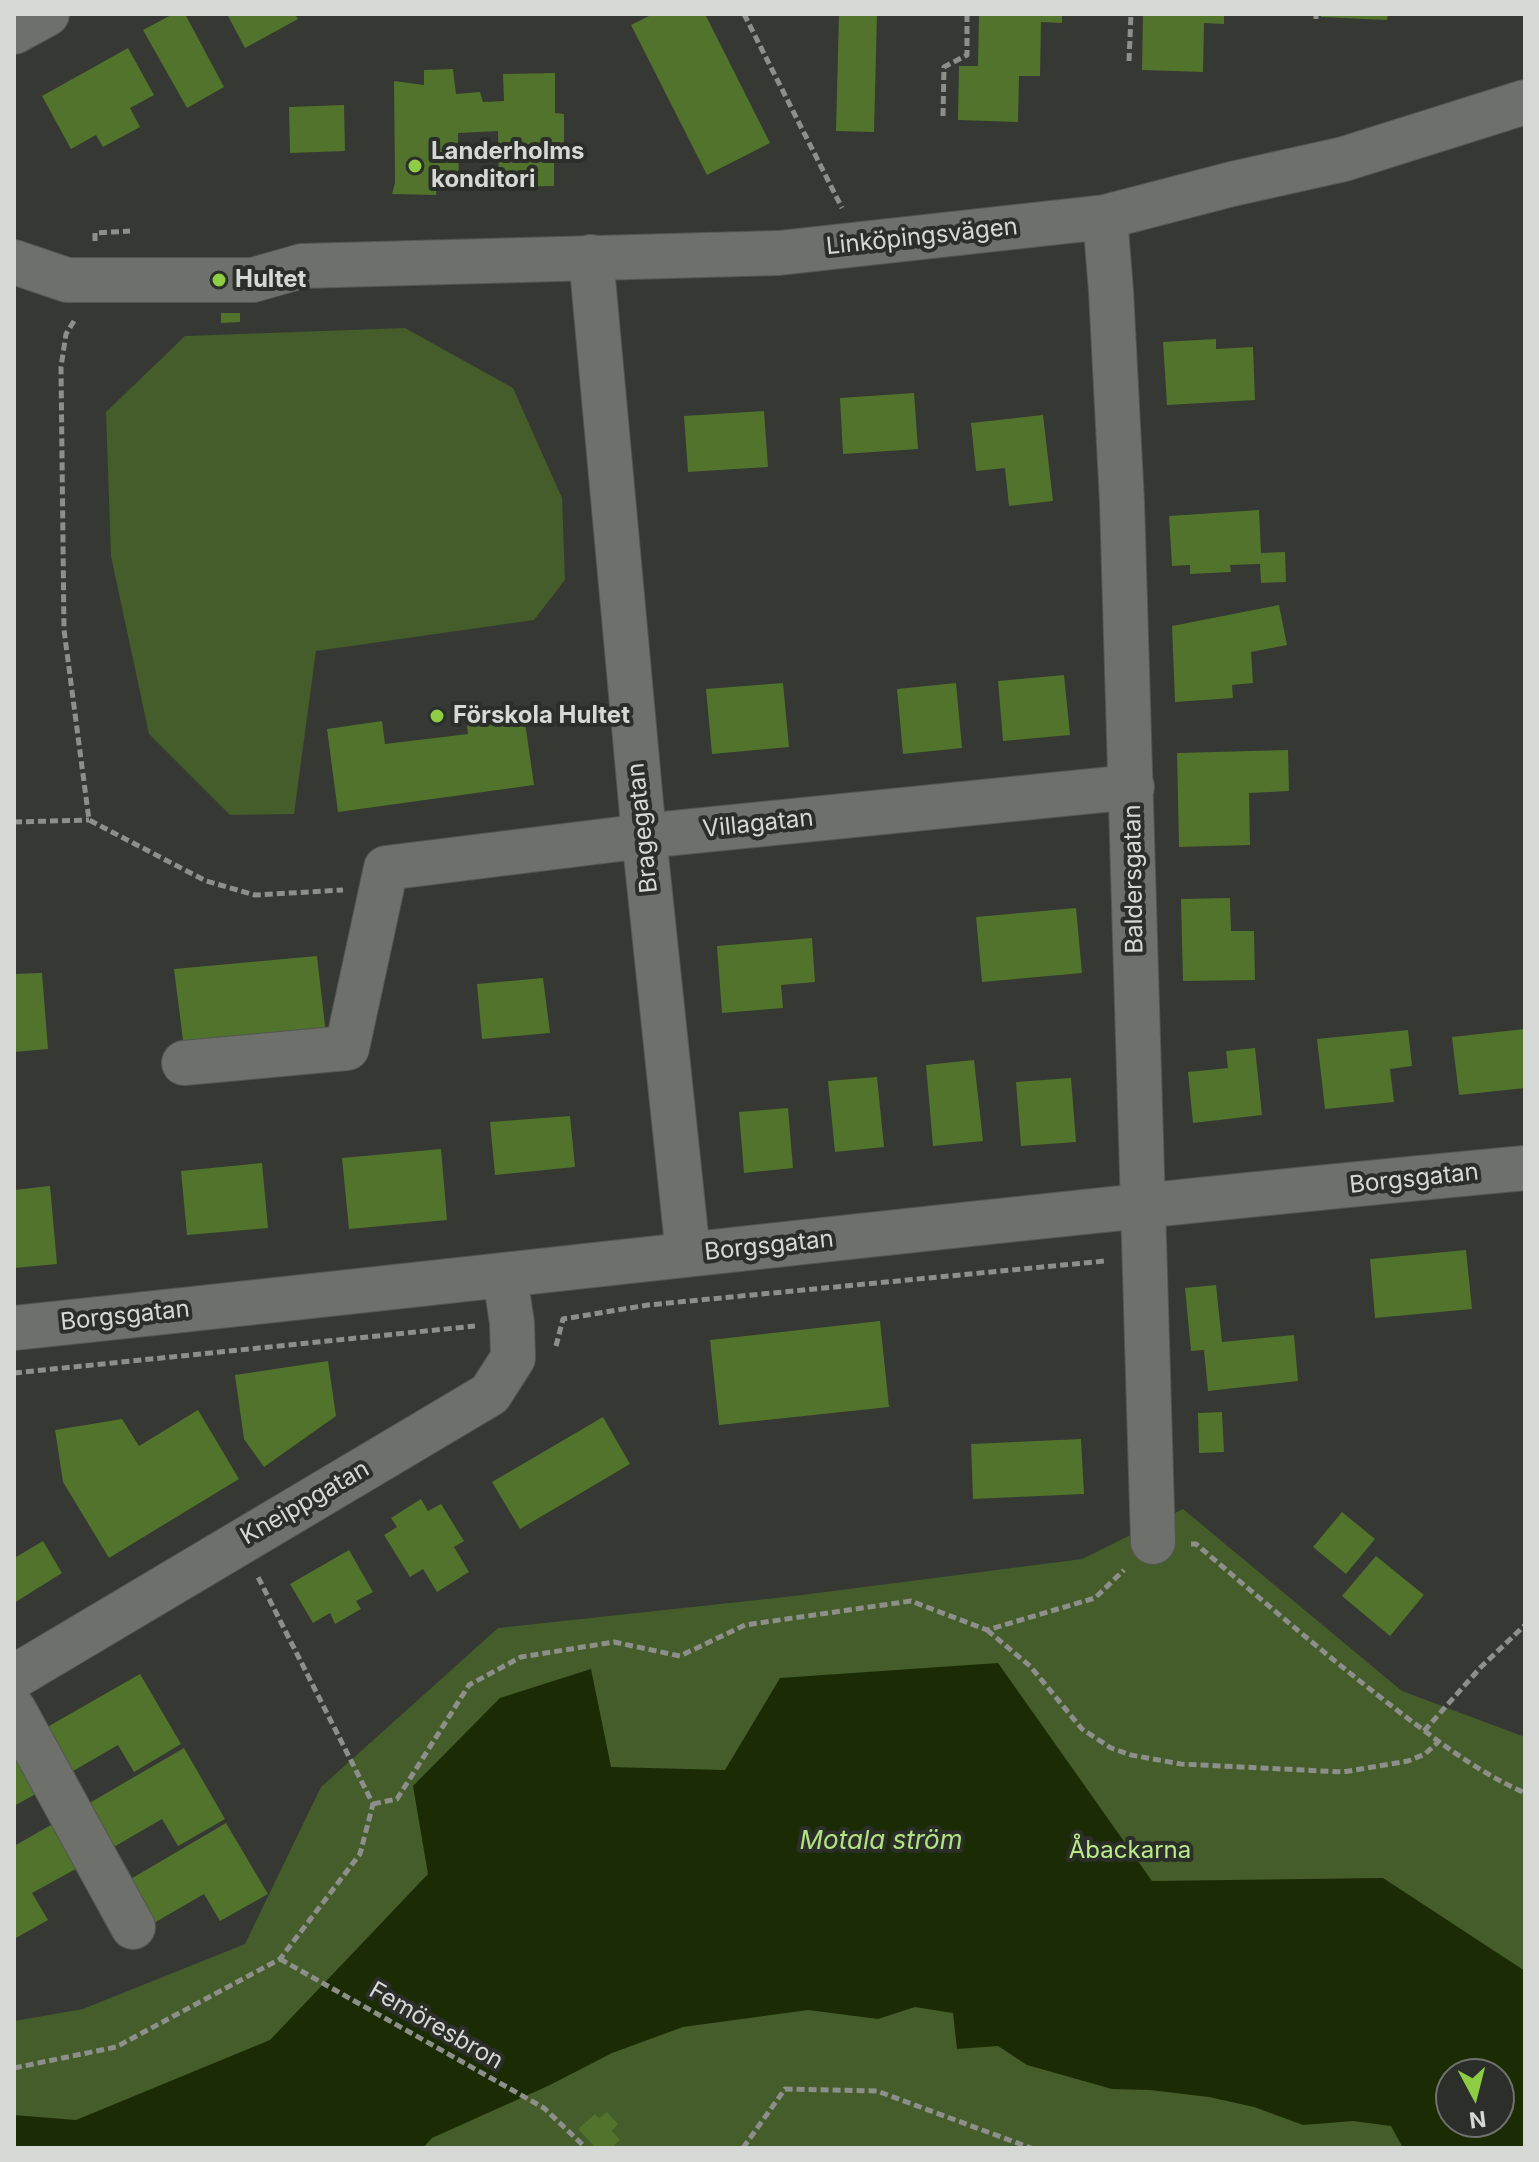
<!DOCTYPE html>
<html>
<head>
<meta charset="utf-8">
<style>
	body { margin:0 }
	#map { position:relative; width:1539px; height:2162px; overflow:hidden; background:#353833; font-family:Inter,sans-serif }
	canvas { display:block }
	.frame { position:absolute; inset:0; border:16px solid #d6d8d5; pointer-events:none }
	.north { position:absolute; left:1435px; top:2058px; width:80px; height:80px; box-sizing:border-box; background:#2b2e29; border:2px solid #6f726e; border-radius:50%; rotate:173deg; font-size:22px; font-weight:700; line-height:32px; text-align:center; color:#d6d8d5 }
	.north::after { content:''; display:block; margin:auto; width:28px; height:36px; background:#8ecd43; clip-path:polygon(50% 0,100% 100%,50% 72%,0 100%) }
</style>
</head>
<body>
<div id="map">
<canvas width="1539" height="2162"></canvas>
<div class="frame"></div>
<div class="north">N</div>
</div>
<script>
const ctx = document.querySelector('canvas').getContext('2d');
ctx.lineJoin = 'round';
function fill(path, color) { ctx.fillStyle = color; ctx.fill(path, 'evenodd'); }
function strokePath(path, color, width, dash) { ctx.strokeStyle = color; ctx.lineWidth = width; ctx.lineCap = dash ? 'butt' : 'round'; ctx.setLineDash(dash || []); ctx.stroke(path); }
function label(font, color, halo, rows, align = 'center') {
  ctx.font = font + ' Inter,sans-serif'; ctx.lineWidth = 8; ctx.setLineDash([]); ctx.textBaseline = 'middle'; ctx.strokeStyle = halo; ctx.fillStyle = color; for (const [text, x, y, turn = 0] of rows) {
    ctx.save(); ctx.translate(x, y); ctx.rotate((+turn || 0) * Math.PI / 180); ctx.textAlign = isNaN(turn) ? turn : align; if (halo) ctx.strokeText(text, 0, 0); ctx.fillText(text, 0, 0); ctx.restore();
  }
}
fill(new Path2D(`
	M405 328 513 388 562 498 565 580 534 620 316 651 294 814 230 815 149 734 111 556 106 412 185 336Z
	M1183 1509 1402 1691 1525 1737V2148H14V2021L83 2009 245 1944 321 1787 498 1628 794 1596 1082 1559ZM1451 2074H1499V2122H1451Z`), '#445d2a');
fill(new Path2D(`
	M998 1663 1152 1881 1383 1878 1525 1971V2148H1403L1391 2126 1353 2121 1303 2125 1254 2107 1209 2097 1150 2090 1112 2089 1027 2065 998 2046 957 2049 953 2013 915 2007 878 2019 808 2010 683 2027 612 2053 550 2085 432 2138 423 2148H14V2115L76 2120 270 2040 428 1874 413 1786 500 1698 591 1669 611 1767 725 1770 780 1678ZM1451 2074H1499V2122H1451Z`), '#1b2c05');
fill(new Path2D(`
	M173 14H185L224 87 187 108 143 30Z
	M227 14H295L298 19 245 48Z
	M653 14H705L770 143 707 175 631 25Z
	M839 14H877L874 132 836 131Z
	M979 14H1062V23L1041 22 1040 76H1019L1018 122 958 120 959 66H978Z
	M1143 14H1224V24L1204 23 1203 72 1142 70Z
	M1321 14H1388L1387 20 1321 17Z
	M128 48 154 95 130 108 140 127 103 147 96 135 71 149 42 96Z
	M453 69 456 94 480 92 483 102 504 101 503 74 555 73V113L564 114V148H554V186L499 187 498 131 458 133 459 185 437 184 436 195 392 194 395 183 394 81 424 85V70Z
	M344 105 345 151 290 153 289 107Z
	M221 313H240V322L221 323Z
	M1216 339V349L1253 347 1255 400 1167 405 1163 342Z
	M914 393 918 449 843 454 840 398Z
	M764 411 768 467 688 472 684 416Z
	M1043 415 1053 501 1009 506 1005 468 976 471 971 423Z
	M1259 510 1261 553 1285 552 1286 582 1261 583 1260 564 1230 565 1231 572 1190 574V565L1172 566 1169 516Z
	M1279 605 1287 645 1251 652 1253 683 1232 685 1233 698 1175 702 1172 626Z
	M1064 675 1070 735 1003 741 998 681Z
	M783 683 789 747 712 754 706 689Z
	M956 683 962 748 903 754 897 689Z
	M523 708 534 785 338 812 327 729 382 721 385 744 468 734 466 715Z
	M1288 750 1289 791 1249 793 1250 845 1179 847 1177 753Z
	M1230 898 1231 931H1254L1255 980 1183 981 1181 899Z
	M1076 908 1082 973 982 982 976 917Z
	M812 938 815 982 781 985 783 1008 722 1013 717 946Z
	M317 956 326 1035 184 1048 174 969Z
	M42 973 48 1049 14 1052V974Z
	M543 978 550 1033 482 1039 477 984Z
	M1525 1029V1088L1459 1095 1452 1037Z
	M1408 1030 1412 1066 1390 1069 1394 1102 1325 1109 1317 1039Z
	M1255 1048 1262 1115 1193 1123 1188 1072 1228 1068 1226 1051Z
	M974 1060 983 1141 933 1146 926 1065Z
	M877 1077 884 1147 835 1152 828 1081Z
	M1071 1078 1076 1142 1021 1146 1016 1082Z
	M788 1108 793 1168 744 1173 739 1112Z
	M570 1116 575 1167 495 1175 490 1122Z
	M441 1149 447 1220 349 1229 342 1158Z
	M262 1163 268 1228 187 1235 181 1171Z
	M50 1186 57 1264 14 1268V1190Z
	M1466 1250 1472 1309 1375 1318 1370 1259Z
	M1216 1285 1222 1342 1294 1335 1298 1381 1208 1391 1204 1350 1191 1351 1185 1288Z
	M880 1321 889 1407 719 1425 710 1340Z
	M328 1361 336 1416 264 1467 244 1439 235 1375Z
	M198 1410 239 1479 109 1558 63 1482 55 1430 122 1419 139 1446Z
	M1222 1412 1224 1452 1199 1453 1198 1413Z
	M603 1417 630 1464 520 1529 492 1482Z
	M1081 1439 1084 1494 973 1499 971 1444Z
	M421 1499 428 1511 441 1504 464 1541 454 1547 469 1572 437 1592 423 1569 410 1577 384 1535 397 1527 391 1518Z
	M1342 1512 1375 1539 1346 1574 1313 1547Z
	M43 1541 62 1573 14 1603V1553L16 1557Z
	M349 1550 373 1592 356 1601 361 1609 335 1624 330 1613 313 1623 290 1584Z
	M1376 1556 1424 1595 1390 1636 1342 1596Z
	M140 1674 181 1744 134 1772 118 1745 68 1774 42 1730Z
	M14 1748 41 1791 14 1806Z
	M184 1748 225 1819 178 1846 162 1819 112 1848 86 1805Z
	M58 1821 83 1865 32 1893 48 1920 14 1939V1846Z
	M226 1823 268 1894 220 1921 204 1894 154 1923 129 1880Z
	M607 2112 618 2124 612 2131 620 2140 611 2148H596L578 2129 595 2114 599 2118Z`), '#51732b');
const minor = new Path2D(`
	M14 32 47 14
	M1105 217 1111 291 1122 502 1153 1542
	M591 257 644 836 688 1254
	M14 262 67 280H253L302 266 779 253 1105 217 1232 184 1344 159 1525 102
	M184 1063 347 1048 386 868 644 836 1132 787
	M14 1328C518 1275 1021 1215 1525 1168
	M14 1677 490 1394 513 1358 512 1323 505 1277
	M14 1710 133 1927`);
strokePath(minor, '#545653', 46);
strokePath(new Path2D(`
	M744 14 842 208
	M1316 19V14
	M1129 61 1131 14
	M943 116 944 67 967 55V14
	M95 241V233L130 231
	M74 321 66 334 61 367 64 630 89 820 206 881 255 895 343 890
	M14 822 89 820
	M556 1346 563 1319 648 1305 1105 1261
	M14 1373 475 1326
	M1191 1544H1196C1270 1607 1344 1671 1422 1729 1455 1754 1487 1776 1525 1793
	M987 1630 1030 1666 1082 1729 1111 1748 1131 1755 1181 1764 1343 1772 1408 1761 1425 1754 1438 1742
	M1424 1731 1481 1667 1525 1625
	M373 1804 397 1799 469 1685 521 1657 614 1642 680 1656 745 1625 911 1601 987 1630 1095 1598 1124 1570
	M280 1959 544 2108 586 2148
	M14 2068 116 2047 280 1959 360 1854 373 1804 258 1577
	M743 2148 785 2089 877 2091 1031 2148`), '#8d8f8b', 5, [8, 4]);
strokePath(minor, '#6d706b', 44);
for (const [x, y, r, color] of [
	[415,166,8,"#8ecd43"],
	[219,280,8,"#8ecd43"],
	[437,716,8,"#8ecd43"]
]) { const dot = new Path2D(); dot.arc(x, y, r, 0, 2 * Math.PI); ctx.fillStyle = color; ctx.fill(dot); strokePath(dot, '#2b2e29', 3); }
label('bold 24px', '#d6d8d5', '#2b2e29', [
	["Landerholms",431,152],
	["konditori",431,180],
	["Hultet",235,280],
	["Förskola Hultet",453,716]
], 'left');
label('24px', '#d6d8d5', '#2b2e29', [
	["Linköpingsvägen",922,237,-6],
	["Villagatan",758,824,-6],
	["Bragegatan",643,828,-96],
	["Baldersgatan",1134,879,-91],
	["Borgsgatan",1414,1179,-6],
	["Borgsgatan",769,1246,-6],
	["Borgsgatan",125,1316,-6],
	["Kneippgatan",305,1503,-30],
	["Femöresbron",436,2026,30]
]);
label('24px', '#b9eb88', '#2b2e29', [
	["Åbackarna",1130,1851]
]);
label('italic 26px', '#b1e380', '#2b2e29', [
	["Motala ström",881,1841]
]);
</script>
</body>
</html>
